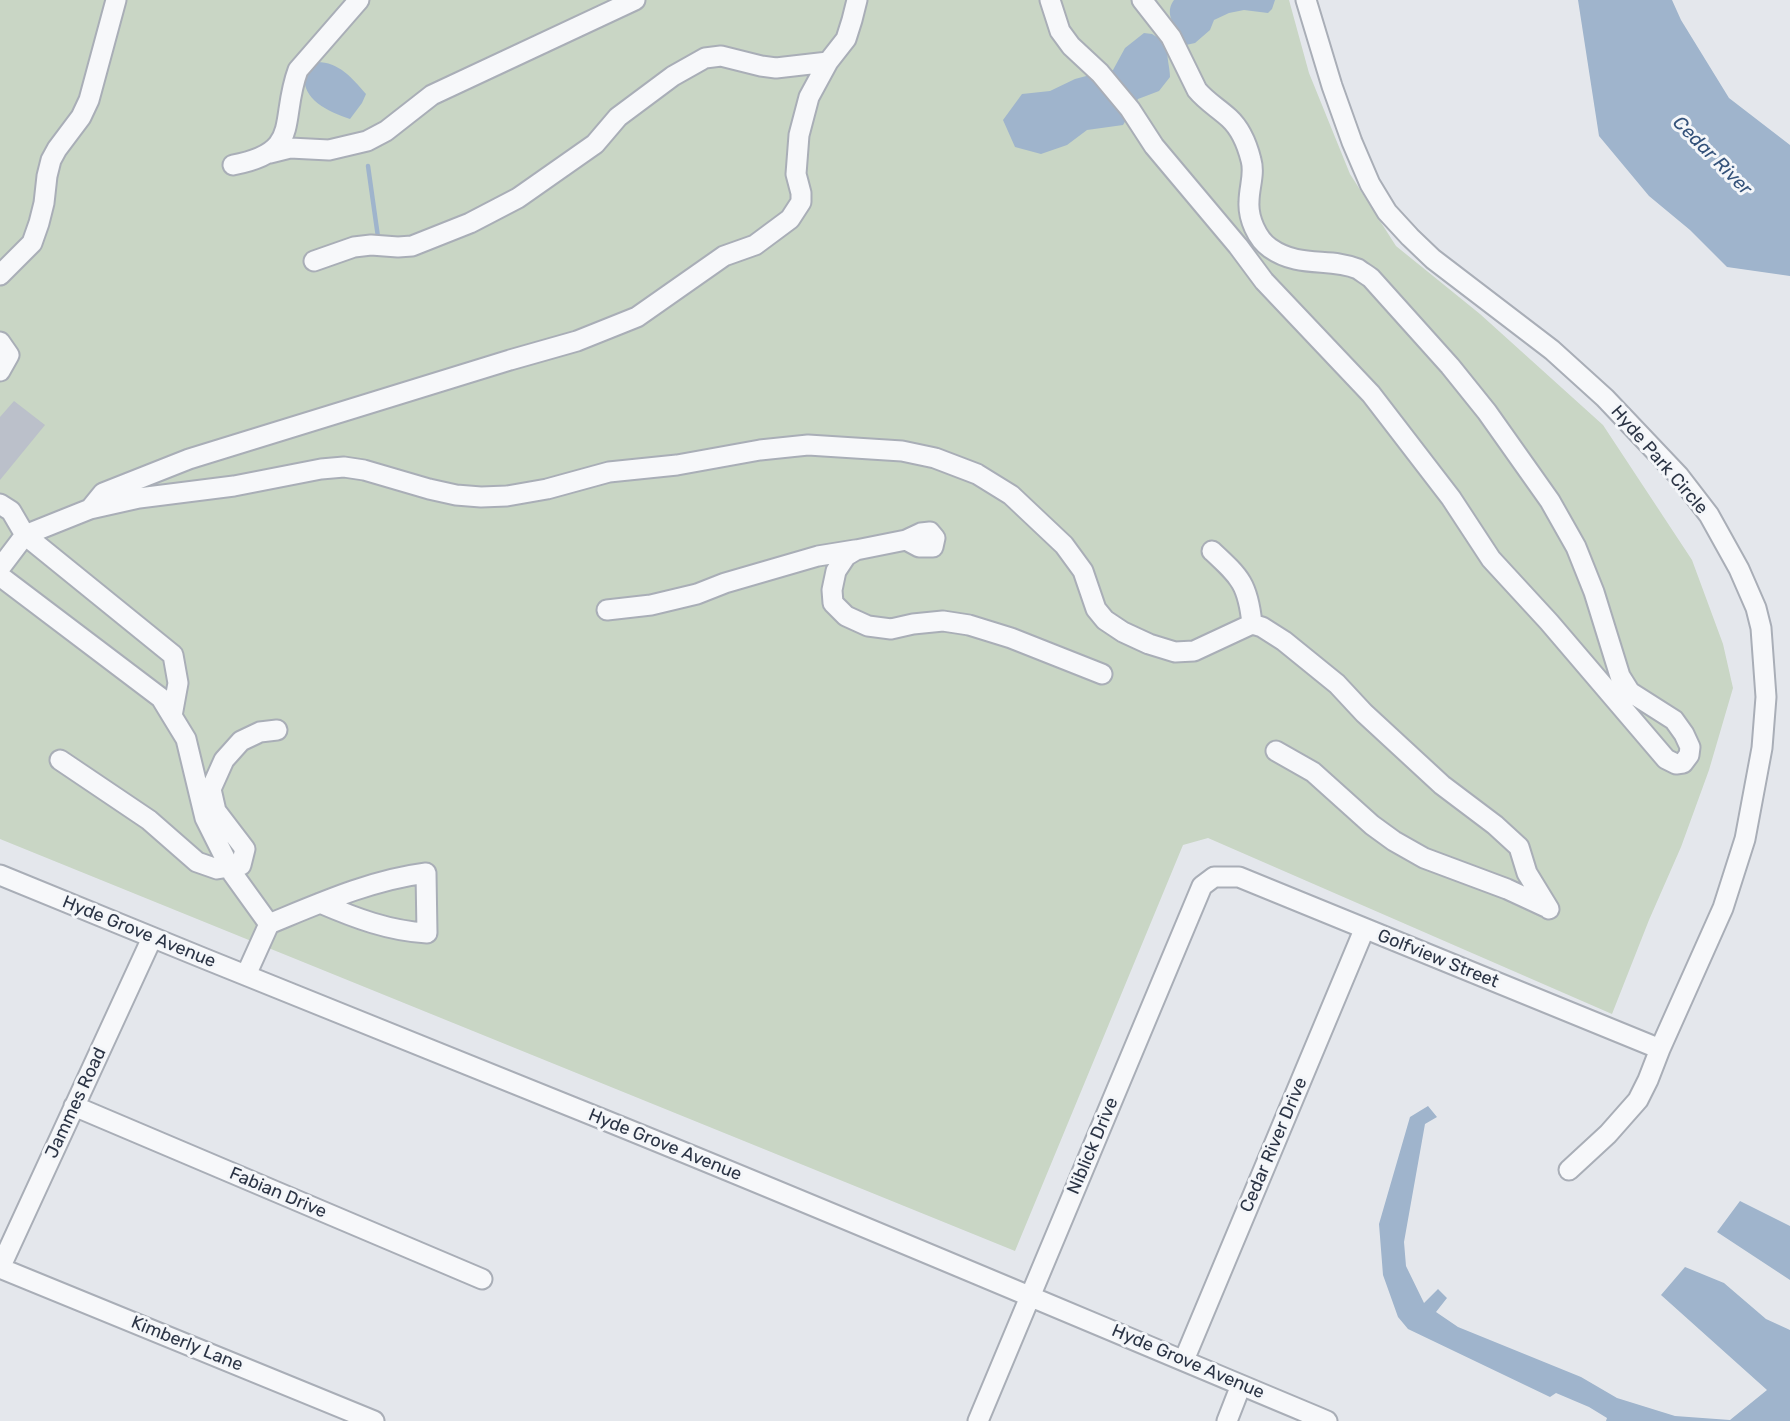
<!DOCTYPE html>
<html>
<head>
<meta charset="utf-8">
<style>
	body { margin:0 }
	canvas { display:block; background:#e4e7ec }
</style>
</head>
<body>
<canvas width="1790" height="1421"></canvas>
<script>
const ctx = document.querySelector('canvas').getContext('2d');
ctx.lineJoin = 'round';
function fill(path, color) { ctx.fillStyle = color; ctx.fill(path, 'evenodd'); }
function strokePath(path, color, width, dash) { ctx.strokeStyle = color; ctx.lineWidth = width; ctx.lineCap = dash ? 'butt' : 'round'; ctx.setLineDash(dash || []); ctx.stroke(path); }
function label(font, color, halo, rows, align = 'center') {
  ctx.font = font + ' Rubik,sans-serif'; ctx.lineWidth = 6; ctx.setLineDash([]); ctx.textBaseline = 'middle'; ctx.strokeStyle = halo; ctx.fillStyle = color; for (const [text, x, y, turn = 0] of rows) {
    ctx.save(); ctx.translate(x, y); ctx.rotate((+turn || 0) * Math.PI / 180); ctx.textAlign = isNaN(turn) ? turn : align; if (halo) ctx.strokeText(text, 0, 0); ctx.fillText(text, 0, 0); ctx.restore();
  }
}
fill(new Path2D(`
	M0 0H1289L1309 73 1350 174 1396 246 1480 314 1603 425 1692 560 1723 644 1733 688 1709 770 1681 847 1649 920 1612 1014 1208 838 1183 845 1015 1251 0 839Z`), '#c9d6c5');
fill(new Path2D(`
	M1174 0H1275L1272 9 1268 13 1244 10 1229 13 1214 20 1210 30 1195 43 1186 45 1180 43 1168 48C1166 57 1170 67 1170 77L1159 91 1138 99 1123 125 1087 130 1067 145 1041 154 1015 147 1003 120 1022 94 1050 91 1075 79 1090 75 1098 77 1113 70 1125 48 1144 33 1152 34 1165 42 1177 30C1171 20 1166 11 1174 0Z
	M1578 0H1672L1681 20 1729 98 1790 145V276L1727 267 1690 230 1649 196 1599 136Z
	M317 62C339 62 352 78 366 94L362 103 350 119C328 111 302 101 304 73Z
	M1428 1106 1437 1117 1425 1124 1404 1242 1406 1266 1424 1303 1438 1289 1447 1298 1436 1312 1458 1327 1581 1377 1617 1398 1675 1416 1730 1420 1767 1390 1661 1295 1685 1267 1724 1283 1766 1319 1790 1330V1421H1606L1607 1418 1589 1407 1556 1393 1550 1397 1408 1329 1398 1317 1383 1275 1379 1224 1410 1117Z
	M1740 1201 1790 1226V1280L1717 1232Z`), '#9fb4cc');
strokePath(new Path2D(`
	M368 166 378 237`), '#9fb4cc', 4.5);
fill(new Path2D(`
	M14 401 45 425 0 480V417Z`), '#bbc0ca');
const minor = new Path2D(`
	M1050 0 1060 31 1071 46 1100 73 1130 109 1154 146 1238 246 1264 281 1371 394 1451 498 1491 559 1549 622 1666 759 1676 764 1683 763 1689 755 1690 747 1684 734 1674 720 1630 692 1620 676 1594 592 1576 547 1550 501 1487 412 1450 366 1371 278C1367 275 1362 272 1358 269 1329 257 1300 269 1270 248 1257 239 1248 218 1249 202 1249 187 1255 174 1251 160 1247 144 1241 129 1229 118 1218 108 1206 101 1197 90L1171 37 1142 0
	M1306 0 1332 86 1352 142 1370 184 1387 212 1410 237 1433 259 1552 350 1605 398 1679 476 1709 515 1739 569 1756 608 1761 628 1766 697 1762 748 1745 839 1723 908 1660 1049 1648 1080 1638 1100 1608 1134 1569 1170
	M270 153 290 148 329 150 367 141 386 131 432 95 635 0
	M233 165C303 152 279 121 298 70L359 0
	M314 261 354 247 371 245 398 247 412 246 470 223 518 198 595 144 618 117 673 76 705 58 721 56 761 66 776 68 828 62
	M0 275 32 243 39 223 44 203 47 176 51 160 57 149 81 117 89 100 116 0
	M0 342 9 355 0 371
	M0 504 11 511 25 535 0 568
	M90 509 103 493 189 459 510 360 577 341 637 317 724 256 755 245 790 219 801 202V193L796 174 799 135 809 97 828 62 846 39 852 20 857 0
	M906 540 921 533 930 532 935 538 933 547H919L906 540 856 550 846 556 836 571 832 590 833 603 846 616 868 626 891 629 913 624 943 621 969 625 1011 638 1102 674
	M0 576 161 698 186 739 205 818 233 874 269 924 246 975
	M607 610 651 605 697 594 725 583 818 556 855 550
	M1252 624 1262 627 1284 641 1337 684 1364 713 1442 785 1495 825 1519 847 1527 873 1549 909
	M172 716 178 683 173 655 25 535 90 509 139 498 234 486 321 469 344 467 364 470 429 489 456 495 481 497 507 496 547 489 609 472 677 465 760 450 808 445 902 451 935 458 977 474 1011 495 1064 545 1083 571 1096 609 1105 620 1123 632 1149 644 1175 652 1194 651 1252 624C1248 584 1240 577 1212 551
	M1276 751 1313 772 1372 825 1394 841 1424 858 1507 889 1548 908
	M60 760 149 820 197 862 217 869 241 865 245 849 216 811 211 789 224 760 241 741 260 732 277 730
	M0 875C200 958 401 1037 602 1119 844 1217 1085 1320 1327 1421
	M269 924C320 903 371 880 426 873L427 933C389 931 355 918 320 903
	M74 1106 482 1279
	M0 1268 374 1421
	M0 1268 152 938
	M1184 1360 1364 930
	M978 1421 1202 886 1214 877H1239L1660 1049
	M1227 1421 1241 1385`);
strokePath(minor, '#a9aeb7', 23);
strokePath(minor, '#f7f8fa', 19);
label('18px', '#2b3445', '#f4f6f9', [
	["Hyde Park Circle",1659,460,49],
	["Hyde Grove Avenue",139,932,22],
	["Golfview Street",1438,959,22],
	["Jammes Road",76,1103,-65],
	["Hyde Grove Avenue",665,1145,22],
	["Cedar River Drive",1274,1145,-67],
	["Niblick Drive",1093,1146,-67],
	["Fabian Drive",278,1193,23],
	["Kimberly Lane",187,1344,22],
	["Hyde Grove Avenue",1188,1362,23]
]);
label('italic 19px', '#34527a', '#f4f6f9', [
	["Cedar River",1712,156,45]
]);
</script>
</body>
</html>
